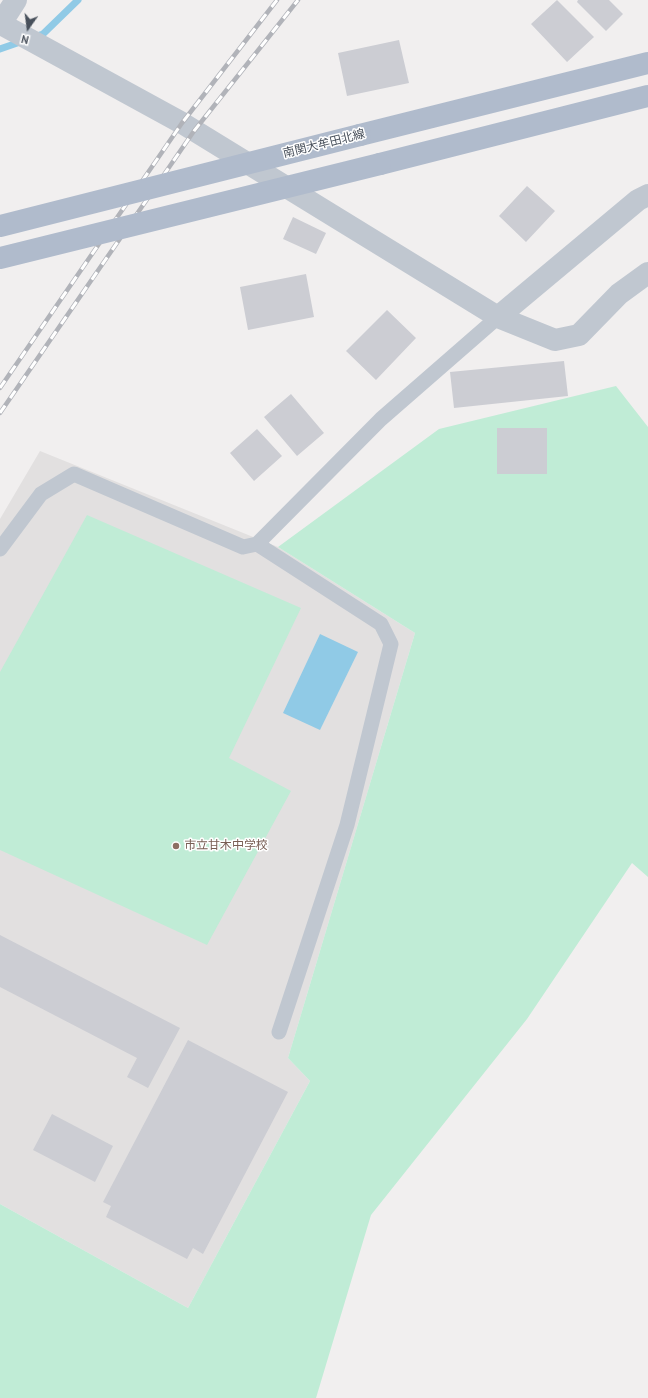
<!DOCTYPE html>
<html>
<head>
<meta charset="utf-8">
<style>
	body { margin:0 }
	#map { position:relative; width:648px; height:1398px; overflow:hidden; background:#f1efef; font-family:"PT Sans",sans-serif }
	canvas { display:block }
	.north { position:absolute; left:8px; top:8px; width:40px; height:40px; -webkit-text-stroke:3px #fff; paint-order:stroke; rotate:194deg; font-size:11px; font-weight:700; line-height:16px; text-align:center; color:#48505b }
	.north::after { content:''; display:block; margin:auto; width:14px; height:18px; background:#48505b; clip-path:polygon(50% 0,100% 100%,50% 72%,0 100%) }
</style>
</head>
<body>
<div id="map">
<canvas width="648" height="1398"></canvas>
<div class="north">N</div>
</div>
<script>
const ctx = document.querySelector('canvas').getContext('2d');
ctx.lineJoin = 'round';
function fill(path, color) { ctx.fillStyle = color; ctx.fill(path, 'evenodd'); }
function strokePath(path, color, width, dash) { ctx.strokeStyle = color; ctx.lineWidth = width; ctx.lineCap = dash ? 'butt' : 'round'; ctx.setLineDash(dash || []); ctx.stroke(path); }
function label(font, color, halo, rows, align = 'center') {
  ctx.font = font + ' "PT Sans","Noto Sans JP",sans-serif'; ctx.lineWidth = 3; ctx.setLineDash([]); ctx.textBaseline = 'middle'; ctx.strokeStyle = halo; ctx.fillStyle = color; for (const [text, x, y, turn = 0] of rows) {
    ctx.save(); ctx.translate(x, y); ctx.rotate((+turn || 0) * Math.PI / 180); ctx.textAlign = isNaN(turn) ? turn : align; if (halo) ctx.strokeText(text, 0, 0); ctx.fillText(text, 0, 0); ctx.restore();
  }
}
fill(new Path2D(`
	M40 451 278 547 415 633 288 1058 310 1081 188 1308 0 1204V519Z`), '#e2e0e0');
fill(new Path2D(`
	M616 386 648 427V877L632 863 527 1019 371 1215 316 1398H0V1204L188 1308 310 1081 288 1058 415 633 278 547 439 429Z
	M87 515 301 608 229 758 291 791 207 945 0 850V672Z`), '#c0ecd6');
fill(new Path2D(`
	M320 634 358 652 320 730 283 713Z`), '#90cae6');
strokePath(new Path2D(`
	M34 37 43 34 78 0
	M0 49 23 41`), '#90cae6', 7);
fill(new Path2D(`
	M557 0 594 37 567 62 531 24Z
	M578 0H609L623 14 606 31 577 2Z
	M399 40 409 83 347 96 338 53Z
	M527 186 555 211 526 242 499 216Z
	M293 217 326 233 316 254 283 239Z
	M306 274 314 317 248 330 240 287Z
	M387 310 416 338 376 380 346 351Z
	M564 361 568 396 454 408 450 372Z
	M291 394 324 433 297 456 264 417Z
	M497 428H547V474H497Z
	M257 429 282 456 254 481 230 453Z
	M0 935 180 1028 148 1088 127 1077 137 1058 0 987Z
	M188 1040 288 1092 203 1254 193 1248 187 1259 106 1217 111 1206 103 1202Z
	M52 1114 113 1146 95 1182 33 1150Z`), '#cccdd3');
strokePath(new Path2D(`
	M0 549 41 494 74 474 243 547 257 544
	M279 1032 347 825 391 644 381 624 257 544 381 419 498 317`), '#c0c7d0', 15);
strokePath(new Path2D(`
	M1 24 182 123 498 317 555 340 579 335 619 294 648 273
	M0 25 16 0
	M498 317 638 200 648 195`), '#c0c7d0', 22);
strokePath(new Path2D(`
	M360 135 648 63
	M380 164 648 96`), '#b0bbcc', 22);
const rail = new Path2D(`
	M0 388 182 123 277 0
	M0 413 194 131 298 0`);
strokePath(rail, '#b1b3b9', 4.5);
strokePath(rail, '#fff', 3, [9]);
strokePath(new Path2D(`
	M0 226 360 135
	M0 258 380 164`), '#b0bbcc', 22);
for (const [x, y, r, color] of [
	[176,846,4,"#8d6e63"]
]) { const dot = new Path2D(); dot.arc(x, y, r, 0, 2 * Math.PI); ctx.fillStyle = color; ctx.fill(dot); strokePath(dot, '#fff', 1.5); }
label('12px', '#48505b', '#fff', [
	["南関大牟田北線",324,144,-14]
]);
label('12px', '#785e54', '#fff', [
	["市立甘木中学校",184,846]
], 'left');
</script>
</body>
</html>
